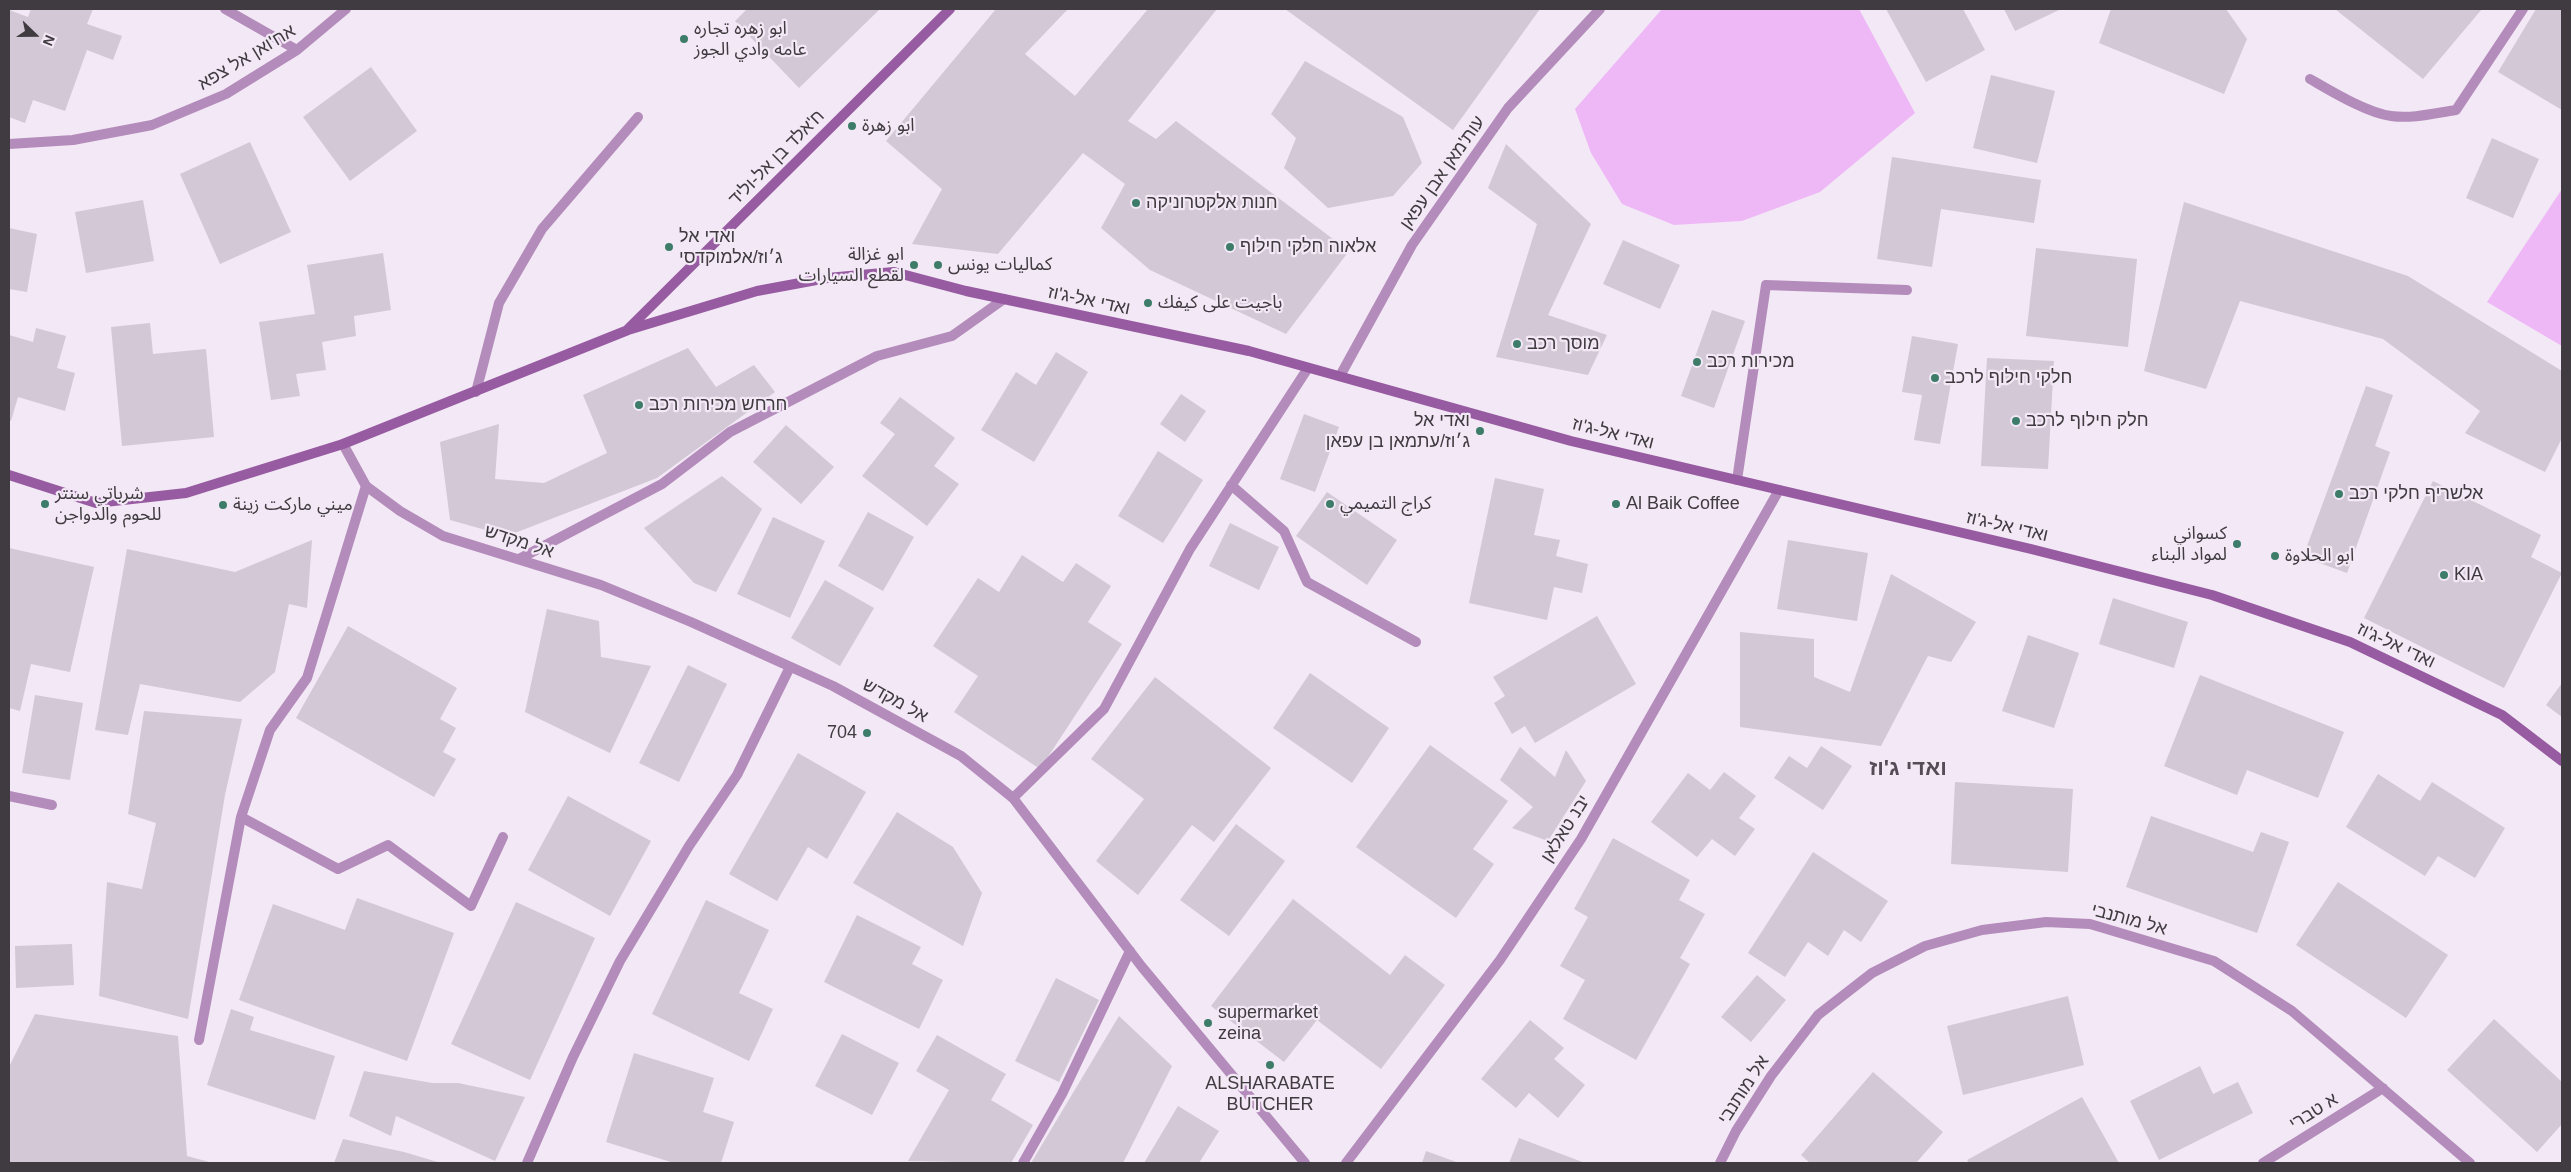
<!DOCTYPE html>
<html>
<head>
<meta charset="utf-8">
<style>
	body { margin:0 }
	#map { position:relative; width:2571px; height:1172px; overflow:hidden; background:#f3e8f5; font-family:Helvetica,sans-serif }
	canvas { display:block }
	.frame { position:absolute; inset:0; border:10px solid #3f3b40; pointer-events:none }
	.north { position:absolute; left:10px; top:10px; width:50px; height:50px; -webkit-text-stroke:4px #f3e8f5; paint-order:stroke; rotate:112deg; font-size:14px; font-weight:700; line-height:20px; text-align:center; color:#3f3b40 }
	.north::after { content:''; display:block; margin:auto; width:18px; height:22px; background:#3f3b40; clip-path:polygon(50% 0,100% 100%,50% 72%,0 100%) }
</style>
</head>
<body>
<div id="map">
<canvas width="2571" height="1172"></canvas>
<div class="frame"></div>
<div class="north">N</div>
</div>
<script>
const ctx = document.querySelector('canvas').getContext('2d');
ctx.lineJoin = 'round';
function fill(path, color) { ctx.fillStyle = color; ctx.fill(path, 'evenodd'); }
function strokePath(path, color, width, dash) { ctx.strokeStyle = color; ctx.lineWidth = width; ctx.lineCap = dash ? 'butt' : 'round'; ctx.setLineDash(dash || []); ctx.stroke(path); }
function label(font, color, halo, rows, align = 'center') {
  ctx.font = font + ' Helvetica,"Noto Sans Arabic",Heebo,sans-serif'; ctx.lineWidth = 4.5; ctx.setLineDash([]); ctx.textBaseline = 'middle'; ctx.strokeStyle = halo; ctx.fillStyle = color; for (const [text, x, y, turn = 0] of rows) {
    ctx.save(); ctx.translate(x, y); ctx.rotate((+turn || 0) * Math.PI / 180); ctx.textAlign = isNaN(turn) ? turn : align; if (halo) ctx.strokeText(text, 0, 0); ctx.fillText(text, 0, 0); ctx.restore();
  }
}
fill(new Path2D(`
	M1662 9H1859L1915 113 1820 192 1742 221 1674 225 1622 204 1591 153 1575 109Z
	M2562 189V346L2487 302Z`), '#eeb8f6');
fill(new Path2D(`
	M31 9H93L87 24 122 36 113 60 87 50 65 111 33 100 25 123 9 117V10L28 17Z
	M747 9H880L799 88 735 21Z
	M996 9H1068L1025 54 1075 96 1148 9H1217L1128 121 1156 139 1176 121 1349 251 1286 334 1150 270 1101 228 1125 184 1083 153 998 254 912 244 942 189 886 141Z
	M1285 9H1540L1453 130Z
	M1886 9H1963L1985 50 1926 82Z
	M2004 9H2061L2015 31Z
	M2111 9H2226L2247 39 2224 94 2099 43Z
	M2335 9H2482L2423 79Z
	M2536 9H2562V110L2498 72Z
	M1305 61 1403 117 1422 163 1393 196 1328 208 1284 168 1296 138 1271 114Z
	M371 67 417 131 350 181 303 117Z
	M1991 75 2055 91 2037 163 1973 148Z
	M2492 138 2539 159 2513 218 2466 198Z
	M250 142 291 232 220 264 180 174Z
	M1506 144 1591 224 1548 315 1607 335 1588 375 1496 357 1537 224 1488 188Z
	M1892 157 2041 180 2034 223 1941 209 1932 267 1877 259Z
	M143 200 154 261 86 273 75 212Z
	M2184 202 2408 276 2562 371V438L2545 472 2465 433 2480 411 2383 339 2240 301 2206 389 2144 371Z
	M9 228 37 234 27 292 9 289Z
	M1623 240 1680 265 1660 309 1603 284Z
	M2036 248 2137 259 2128 347 2026 336Z
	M383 253 391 310 354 316 356 336 322 342 326 370 296 374 300 396 271 400 259 322 315 314 307 265Z
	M1712 310 1745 321 1714 408 1681 396Z
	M150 323 153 354 206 349 214 437 122 446 111 327Z
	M36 328 66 336 57 368 75 373 65 411 18 397 11 421 9 420V335L33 342Z
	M1912 336 1958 344 1940 444 1914 440 1922 395 1902 392Z
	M688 348 716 387 754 365 775 392 657 478 507 536 450 520 440 442 499 424 495 479 544 483 607 453 583 395Z
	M1056 352 1088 372 1034 462 981 430 1016 372 1036 385Z
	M1987 358 2054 361 2048 469 1981 466Z
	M2366 386 2393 395 2375 446 2390 452 2347 573 2303 557Z
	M1181 394 1206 411 1185 442 1160 424Z
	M900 397 955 438 934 466 959 484 927 526 862 476 895 434 880 423Z
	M1304 414 1339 427 1315 492 1280 479Z
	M786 425 834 467 801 504 753 462Z
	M1158 451 1203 480 1163 543 1118 516Z
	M722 476 762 509 716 592 694 583 644 528Z
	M1495 478 1544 489 1534 535 1560 540 1556 556 1588 564 1582 593 1554 587 1547 620 1469 603Z
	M2433 481 2541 535 2531 557 2562 573 2504 688 2364 618Z
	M1327 492 1397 540 1367 585 1296 536Z
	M868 512 914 537 883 591 838 566Z
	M773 517 825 541 790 618 737 594Z
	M1230 523 1279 547 1259 590 1209 566Z
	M312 540 307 608 289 604 275 672 240 702 140 684 128 735 95 730 127 549 235 572Z
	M1788 540 1868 553 1857 621 1777 609Z
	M9 548 94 567 70 672 31 664 20 711 9 708Z
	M1022 555 1063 582 1076 563 1111 586 1088 622 1122 644 1040 769 954 712 978 676 933 646 978 578 999 592Z
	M1891 574 1976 622 1951 662 1928 656 1881 746 1740 727V632L1814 639V677L1850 692Z
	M825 580 874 608 840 666 791 638Z
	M2113 598 2188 622 2174 668 2099 644Z
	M547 609 599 621 601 657 651 666 610 753 525 712Z
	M1597 616 1636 684 1535 743 1525 726 1512 734 1494 703 1505 696 1493 677Z
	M348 626 457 688 440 719 456 728 443 752 456 759 434 797 296 718Z
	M2028 635 2079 653 2054 728 2002 711Z
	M688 665 727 684 679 782 639 763Z
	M1310 673 1389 728 1352 783 1273 728Z
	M2200 675 2344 732 2318 798 2247 770 2237 795 2164 766Z
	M1155 677 1271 768 1214 842 1192 825 1138 895 1096 861 1144 799 1091 759Z
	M2562 683V717L2546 705Z
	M35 695 83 703 70 780 22 773Z
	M144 711 242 719 225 795 188 1019 99 996 107 882 142 889 156 823 128 814Z
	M1430 745 1508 801 1473 849 1494 864 1456 918 1356 847Z
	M1821 746 1852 766 1823 810 1774 778 1789 756 1807 768Z
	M1520 747 1555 777 1566 750 1586 781 1548 841 1512 828 1533 807 1500 780Z
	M798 753 866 792 827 859 808 847 777 901 729 874Z
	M1724 772 1756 796 1739 818 1755 829 1735 856 1712 839 1697 857 1651 822 1688 773 1710 790Z
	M2378 774 2420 801 2432 782 2505 828 2475 878 2438 856 2425 876 2346 827Z
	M1955 782 2073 789 2068 872 1951 864Z
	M568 796 651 841 610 916 528 870Z
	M897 812 953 847 982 893 963 946 853 883Z
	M2151 816 2253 852 2261 832 2289 842 2257 933 2126 887Z
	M1236 824 1285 861 1229 936 1180 900Z
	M1613 838 1690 880 1679 900 1705 914 1680 958 1690 964 1636 1060 1563 1019 1585 980 1560 966 1588 917 1574 909Z
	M1813 852 1888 901 1861 942 1844 930 1828 956 1808 942 1785 977 1748 953Z
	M2338 882 2448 955 2406 1018 2296 945Z
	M357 898 454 933 407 1061 239 1000 273 904 345 930Z
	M1293 899 1390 975 1405 955 1445 985 1381 1069 1317 1020 1284 1062 1211 1006Z
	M706 900 769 930 739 993 773 1009 749 1061 652 1014Z
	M516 902 595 938 530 1080 451 1044Z
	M857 915 921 947 912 964 943 980 919 1029 824 982Z
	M72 944 74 985 16 988 15 946Z
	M1757 975 1786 1000 1751 1042 1721 1017Z
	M1056 978 1099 1000 1059 1082 1015 1061Z
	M2068 996 2084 1065 1963 1095 1947 1026Z
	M231 1009 254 1017 250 1030 335 1056 315 1120 207 1085Z
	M35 1014 178 1036 187 1156 213 1163H9V1067Z
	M1119 1016 1172 1066 1123 1163H1031Z
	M2494 1019 2562 1082V1124L2537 1152 2447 1070Z
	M1530 1020 1564 1048 1554 1059 1585 1085 1558 1118 1529 1093 1516 1108 1481 1079Z
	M842 1034 899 1063 872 1115 815 1086Z
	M937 1035 1006 1074 991 1100 1033 1125 1011 1163 908 1161 949 1090 916 1071Z
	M634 1053 714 1078 703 1112 734 1122 721 1163H674L606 1142Z
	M2200 1066 2213 1094 2238 1082 2253 1113 2159 1160 2130 1101Z
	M364 1071 432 1083H458L525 1097 495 1161 396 1116 391 1136 349 1116Z
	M1873 1072 1943 1132 1916 1163H1810L1801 1155Z
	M2082 1097 2119 1163H1969L1967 1160Z
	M1178 1106 1219 1131 1199 1163H1144Z
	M1519 1138 1585 1163H1509Z
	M343 1139 404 1152 441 1163H334Z
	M1426 1151 1459 1163H1422Z`), '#d3c8d5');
strokePath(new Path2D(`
	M2310 79C2331 91 2367 113 2391 116 2413 119 2435 113 2456 110L2523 9
	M476 392 499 303 542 229 638 117
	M1737 480 1766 285 1907 290
	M1231 485 1284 531 1307 582 1416 642
	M519 559 662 484 730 432 877 356 952 336 1004 299
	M1013 798 1104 709 1190 549 1308 368
	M241 817 338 869 388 845 471 906 503 837
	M199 1040 241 817 270 730 307 678 366 486
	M1023 1163 1062 1094 1130 951`), '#b48cbb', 10);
strokePath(new Path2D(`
	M225 9 297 50
	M9 144 73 140 152 125 226 94 297 50 346 9
	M1340 376 1412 245 1508 108 1600 9
	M343 444 366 486 400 511 443 536 601 585 691 622 833 686 961 756 1013 798 1142 967 1305 1163
	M9 796 52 805
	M527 1163 573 1057 620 961 689 846 737 775 790 667
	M1346 1163 1500 960 1581 839 1779 490
	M1720 1163 1736 1131 1771 1076 1818 1015 1872 973 1925 946 1982 930 2046 922 2090 924 2214 961 2292 1011 2470 1163
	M2263 1163 2383 1088`), '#b48cbb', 10);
strokePath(new Path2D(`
	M628 329 950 9
	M9 475 96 503 186 493 343 444 628 330 757 291 827 278 894 272 966 291 1249 351 1571 441 2031 549 2212 595 2350 642 2502 715 2562 761`), '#975ba1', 10);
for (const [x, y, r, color] of [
	[684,39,5,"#3d7c69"],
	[852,126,5,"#3d7c69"],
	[1136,203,5,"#3d7c69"],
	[669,247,5,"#3d7c69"],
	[1230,247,5,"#3d7c69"],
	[914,265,5,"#3d7c69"],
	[938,265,5,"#3d7c69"],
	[1148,303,5,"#3d7c69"],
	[1517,344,5,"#3d7c69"],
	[1697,362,5,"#3d7c69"],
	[1935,378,5,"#3d7c69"],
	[639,405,5,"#3d7c69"],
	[2016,421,5,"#3d7c69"],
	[1480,431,5,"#3d7c69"],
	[2339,494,5,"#3d7c69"],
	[45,504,5,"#3d7c69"],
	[1330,504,5,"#3d7c69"],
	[1616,504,5,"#3d7c69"],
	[223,505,5,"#3d7c69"],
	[2237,544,5,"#3d7c69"],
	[2275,556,5,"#3d7c69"],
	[2444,575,5,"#3d7c69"],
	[867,733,5,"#3d7c69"],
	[1208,1023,5,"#3d7c69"],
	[1270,1065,5,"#3d7c69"]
]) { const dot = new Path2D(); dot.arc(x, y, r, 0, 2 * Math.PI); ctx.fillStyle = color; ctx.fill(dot); strokePath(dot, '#f3e8f5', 2); }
label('18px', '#3f3b40', '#f3e8f5', [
	["ابو زهره تجاره",694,29],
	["عامه وادي الجوز",694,50],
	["ابو زهرة",862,126],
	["חנות אלקטרוניקה",1146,203],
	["ואדי אל",679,237],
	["ג׳וז/אלמוקדסי",679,258],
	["אלאוה חלקי חילוף",1240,247],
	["ابو غزالة",904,255,"right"],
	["لقطع السيارات",904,276,"right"],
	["كماليات يونس",948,265],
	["باجيت على كيفك",1158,303],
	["מוסך רכב",1527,344],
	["מכירות רכב",1707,362],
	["חלקי חילוף לרכב",1945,378],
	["חרחש מכירות רכב",649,405],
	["ואדי אל",1470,421,"right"],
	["ג׳וז/עתמאן בן עפאן",1470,442,"right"],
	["חלק חילוף לרכב",2026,421],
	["شرباتي سنتر",55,494],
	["للحوم والدواجن",55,515],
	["אלשריף חלקי רכב",2349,494],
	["كراج التميمي",1340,504],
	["Al Baik Coffee",1626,504],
	["ميني ماركت زينة",233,505],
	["كسواني",2227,534,"right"],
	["لمواد البناء",2227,555,"right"],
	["ابو الحلاوة",2285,556],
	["KIA",2454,575],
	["704",857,733,"right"],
	["supermarket",1218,1013],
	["zeina",1218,1034],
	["ALSHARABATE",1270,1084,"center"],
	["BUTCHER",1270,1105,"center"]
], 'left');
label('18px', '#3f3b40', '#f3e8f5', [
	["אח'ואן אל צפא",247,58,-31],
	["ח'אלד בן אל-וליד",777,158,-45],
	["עות'מאן אבן עפאן",1443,173,-55],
	["ואדי אל-ג'וז",1089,301,12],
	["ואדי אל-ג'וז",1613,434,14],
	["ואדי אל-ג'וז",2007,527,13],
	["אל מקדש",519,542,18],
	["ואדי אל-ג'וז",2396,646,25],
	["אל מקדש",895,701,29],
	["יבנ טאלאן",1566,829,-58],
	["אל מותנבי",2129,920,15],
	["אל מותנבי",1744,1090,-57],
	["א טברי",2314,1112,-32]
]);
label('bold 22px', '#554c57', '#f3e8f5', [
	["ואדי ג'וז",1908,769]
]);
</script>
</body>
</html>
